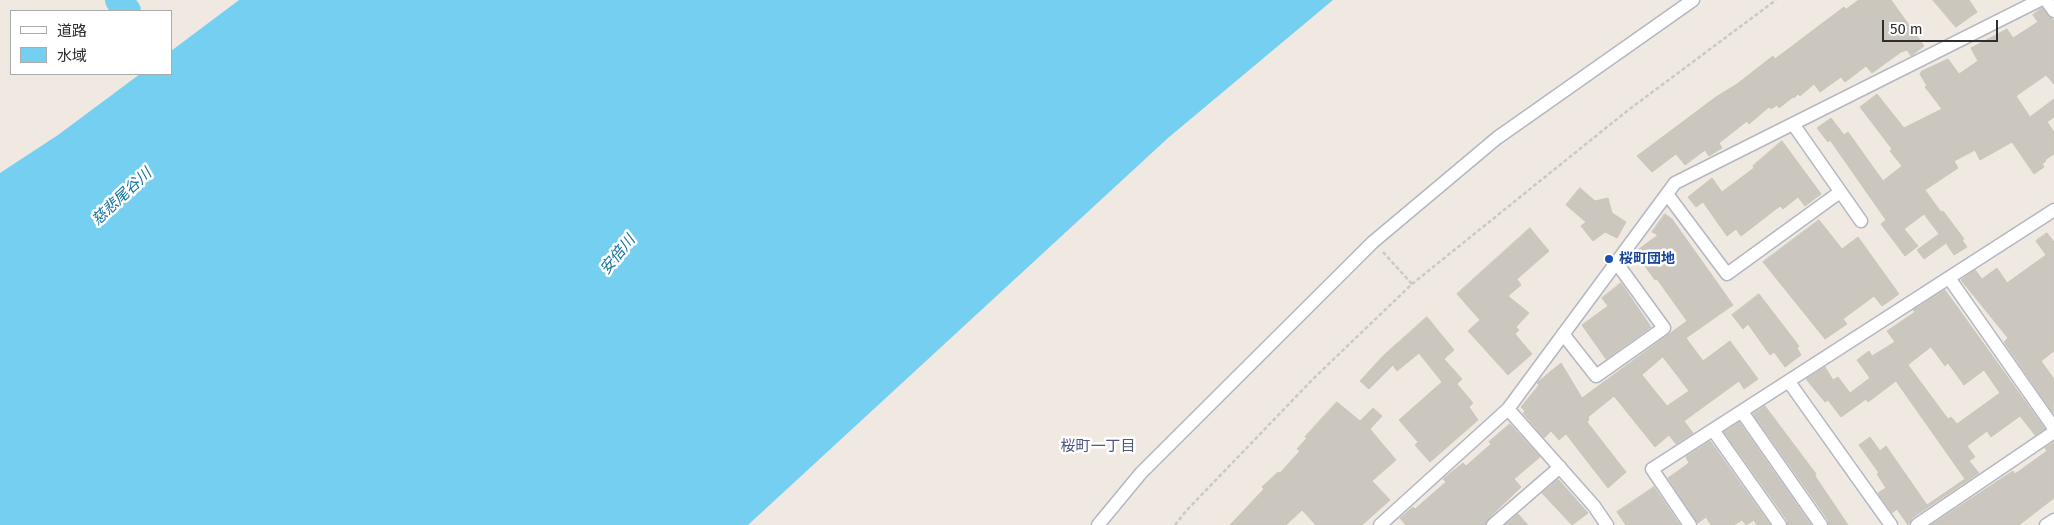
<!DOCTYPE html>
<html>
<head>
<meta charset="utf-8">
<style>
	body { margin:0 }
	#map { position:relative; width:2054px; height:525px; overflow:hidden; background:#efe9e1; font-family:"Fira Sans","Noto Sans JP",sans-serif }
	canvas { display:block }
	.legend { position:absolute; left:10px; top:10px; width:162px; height:65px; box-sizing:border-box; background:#fff; border:1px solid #ababab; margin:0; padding:6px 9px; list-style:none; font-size:15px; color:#2e2e2e }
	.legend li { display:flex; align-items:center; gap:10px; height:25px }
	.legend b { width:25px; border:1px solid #ababab }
	.scale { position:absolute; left:1882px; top:20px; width:116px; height:22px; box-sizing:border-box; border:2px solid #2e2e2e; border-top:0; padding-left:6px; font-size:15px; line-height:18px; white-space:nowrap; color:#2e2e2e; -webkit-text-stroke:4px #fff; paint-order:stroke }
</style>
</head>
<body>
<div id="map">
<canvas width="2054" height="525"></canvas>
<ul class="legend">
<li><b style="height:6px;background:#fff"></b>道路</li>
<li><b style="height:14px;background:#75cff0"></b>水域</li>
</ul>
<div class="scale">50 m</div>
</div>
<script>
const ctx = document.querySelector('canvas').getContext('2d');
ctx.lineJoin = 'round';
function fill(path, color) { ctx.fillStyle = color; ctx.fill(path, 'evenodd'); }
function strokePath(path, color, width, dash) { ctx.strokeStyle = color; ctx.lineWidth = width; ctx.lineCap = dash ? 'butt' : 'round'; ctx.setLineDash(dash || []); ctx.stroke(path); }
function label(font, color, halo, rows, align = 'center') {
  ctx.font = font + ' "Fira Sans","Noto Sans JP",sans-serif'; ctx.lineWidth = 5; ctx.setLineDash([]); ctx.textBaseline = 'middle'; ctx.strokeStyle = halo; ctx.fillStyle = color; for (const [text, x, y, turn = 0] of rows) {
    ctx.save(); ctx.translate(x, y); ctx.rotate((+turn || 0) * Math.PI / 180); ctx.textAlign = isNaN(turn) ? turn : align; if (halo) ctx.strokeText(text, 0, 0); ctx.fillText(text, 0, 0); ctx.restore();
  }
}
fill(new Path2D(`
	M239 0H1333L1168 138 748 525H0V173L58 135 140 74H171V51Z`), '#75cff0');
strokePath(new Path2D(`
	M119 0 127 11`), '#75cff0', 28);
const building = new Path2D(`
	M1859 0H1891L1924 46 1911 56 1907 50 1901 52 1872 73 1866 66 1845 82 1841 77 1820 92 1814 84 1800 96 1798 94 1794 98 1793 97 1779 108 1777 105 1771 109 1769 107 1749 124 1747 121 1719 143 1722 148 1709 156 1705 150 1685 165 1676 154 1652 172 1637 156 1716 97 1737 84 1773 56 1775 59 1844 7 1846 9Z
	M1933 0H1969L1977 12 1956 27Z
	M2042 8 2054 21V84L2046 75 2016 96 2030 117 2054 99V117L2047 122 2054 132V154L2045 160 2046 161 2042 164 2044 167 2034 174 2012 142 1980 160 1975 150 1954 161 1958 168 1925 190 1941 212 1943 211 1964 239 1962 240 1967 247 1954 255 1946 243 1924 259 1917 250 1939 234 1924 214 1904 229 1918 246 1905 256 1881 224 1886 220 1830 140 1828 142 1817 128 1831 118 1844 135 1848 132 1883 181 1902 166 1890 151 1892 149 1860 107 1877 94 1904 128 1942 109 1925 87 1927 86 1920 74 1922 71 1948 59 1959 74 1978 61 1971 48 2007 29 2013 38 2038 22 2033 15Z
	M1782 141 1821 194 1805 206 1798 197 1783 209 1780 206 1741 236 1736 229 1727 236 1703 202 1696 207 1688 197 1712 178 1722 192 1754 168 1753 166Z
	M1580 188 1595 201 1608 198 1612 213 1626 222 1617 238 1605 232 1593 241 1581 226 1586 222 1566 205Z
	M1665 214 1672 219 1733 305 1686 338 1703 361 1730 341 1758 379 1744 389 1739 381 1684 421 1693 433 1676 444 1669 435 1655 447 1614 396 1588 417 1589 420 1587 422 1626 472 1608 488 1566 434 1559 440 1551 431 1544 438 1523 413 1525 411 1521 407 1539 385 1537 383 1539 381 1561 363 1582 398 1687 321 1657 279 1655 280 1635 252 1658 235 1652 232ZM1663 357 1689 391 1667 406 1642 375Z
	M1819 220 1842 249 1858 237 1899 294 1882 306 1874 296 1843 319 1847 324 1825 339 1763 262Z
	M1530 228 1549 251 1517 279 1521 285 1508 296 1529 313 1516 327 1519 330 1515 334 1532 354 1508 375 1468 331 1480 320 1457 294Z
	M2047 233 2054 242V351L2041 361 2054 379 2053 413 2004 342 2008 338 1961 280 1975 270 1982 279 1997 268 2007 283 2046 255 2036 241Z
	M1621 283 1651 327 1606 359 1582 325 1608 306 1602 298Z
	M1945 290 2045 429 2035 435 2020 416 1991 437 1987 431 1967 446 1975 457 1969 461 1979 473 1912 518 1908 525 1897 509 1892 513 1878 493 1886 488 1877 474 1879 473 1859 445 1870 437 1880 451 1886 446 1927 505 1965 479 1896 381 1868 402 1866 399 1841 417 1828 400 1825 402 1806 379 1825 367 1833 380 1838 377 1850 393 1870 378 1857 360 1869 351 1872 356 1895 342 1887 331 1915 312 1913 310ZM1931 347 1945 366 1948 363 1964 385 1984 370 2000 393 1957 424 1951 417 1948 419 1908 365Z
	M1759 294 1799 346 1797 348 1801 355 1785 367 1774 352 1770 355 1748 324 1743 329 1732 315Z
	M1427 317 1454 350 1444 359 1462 379 1457 384 1473 403 1469 407 1478 420 1430 462 1415 445 1418 442 1399 420 1442 382 1419 353 1397 371 1393 365 1369 389 1360 381 1384 355Z
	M1337 402 1360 421 1373 408 1382 416 1370 429 1396 460 1372 481 1390 500 1362 525H1316L1302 510 1286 525H1230L1264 489 1262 487 1278 472 1280 473 1300 451 1297 449 1307 438 1305 437Z
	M1765 406 1816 474 1815 476 1848 525H1829L1828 520 1753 414Z
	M1739 422 1811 525H1788L1787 520 1724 432Z
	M1510 424 1540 457 1514 479 1521 487 1488 519 1485 525H1406L1400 518 1413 507 1415 509 1446 482 1443 479 1463 463 1466 466 1491 444 1489 442Z
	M1710 441 1711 442 1770 525H1757L1754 520 1746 525 1742 520 1734 525H1711L1706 517 1698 523 1668 478 1689 463 1686 457Z
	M2054 442V498L2019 525H1931L2013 471 2015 474 2047 451 2045 448Z
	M1558 479 1588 513 1572 525 1542 493Z
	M1654 487 1680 525H1626L1617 512Z
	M1518 514 1528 525H1505Z`);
fill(building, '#cbc7bf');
strokePath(building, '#cbc5ba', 1);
const minor = new Path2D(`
	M2046 0 2054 11
	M1793 124 1861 221
	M1667 194 1727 274 1840 192
	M1949 278 2054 428
	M1563 334 1596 376 1664 328 1616 262
	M1789 382 1891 525
	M1508 409 1594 506 1607 525
	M1742 412 1821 525
	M1713 430 1780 525
	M1098 525 1141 473 1373 242 1497 138 1693 0
	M1380 525 1508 409 1675 183 2040 0
	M1493 525 1560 467
	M1690 525 1652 469 2054 210
	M1917 525 2054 432
	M2046 525 2054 520`);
strokePath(minor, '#b4b7c1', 15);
strokePath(new Path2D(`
	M1383 252 1412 284
	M1175 525 1186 511 1313 379 1412 284 1627 111 1776 0`), '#c9c9c9', 2.5, [4, 2.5]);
strokePath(minor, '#fff', 12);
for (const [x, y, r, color] of [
	[1609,259,5,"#1a4fb4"]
]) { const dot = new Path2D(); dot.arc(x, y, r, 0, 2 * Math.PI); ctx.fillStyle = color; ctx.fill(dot); strokePath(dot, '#fff', 2); }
label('bold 14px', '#164399', '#fff', [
	["桜町団地",1619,259]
], 'left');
label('italic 15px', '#0d6fa3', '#fff', [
	["慈悲尾谷川",122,197,-43],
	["安倍川",618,255,-51]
]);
label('15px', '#4d5680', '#fff', [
	["桜町一丁目",1098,447]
]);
</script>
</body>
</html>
